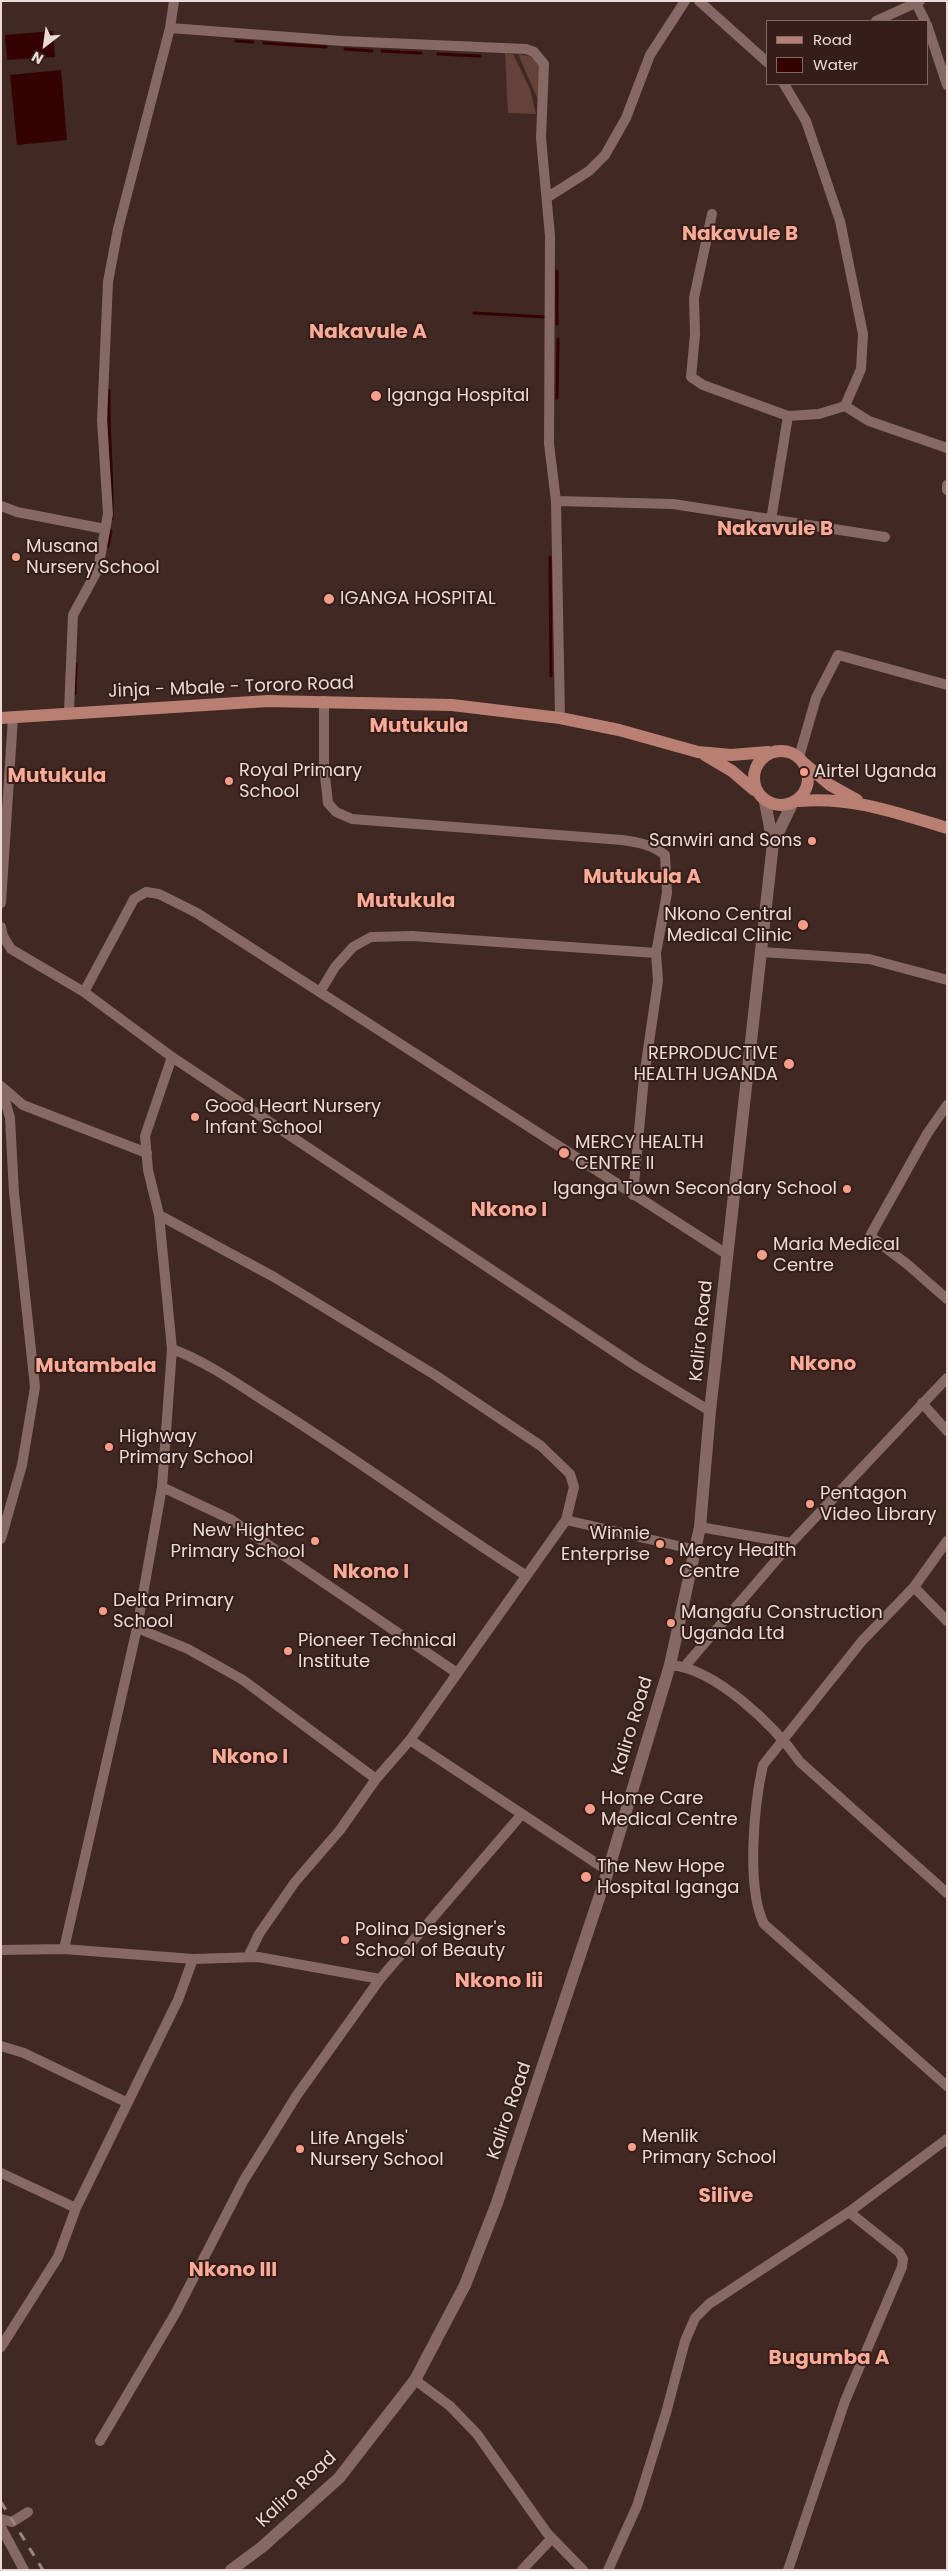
<!DOCTYPE html>
<html>
<head>
<meta charset="utf-8">
<style>
	body { margin:0 }
	#map { position:relative; width:948px; height:2571px; overflow:hidden; background:#402823; font-family:Poppins,sans-serif }
	canvas { display:block }
	.frame { position:absolute; inset:0; border:2px solid #ebdad6; pointer-events:none }
	.legend { position:absolute; left:766px; top:20px; width:162px; height:65px; box-sizing:border-box; background:#351e19; border:1px solid #7e6965; margin:0; padding:6px 9px; list-style:none; font-size:15px; color:#ebdad6 }
	.legend li { display:flex; align-items:center; gap:10px; height:25px }
	.legend b { width:25px; border:1px solid #7e6965 }
	.north { position:absolute; left:20px; top:20px; width:50px; height:50px; -webkit-text-stroke:4px #351e19; paint-order:stroke; rotate:210deg; font-size:14px; font-weight:700; line-height:20px; text-align:center; color:#ebdad6 }
	.north::after { content:''; display:block; margin:auto; width:18px; height:22px; background:#ebdad6; clip-path:polygon(50% 0,100% 100%,50% 72%,0 100%) }
</style>
</head>
<body>
<div id="map">
<canvas width="948" height="2571"></canvas>
<div class="frame"></div>
<ul class="legend">
<li><b style="height:6px;background:#b97f72"></b>Road</li>
<li><b style="height:14px;background:#340200"></b>Water</li>
</ul>
<div class="north">N</div>
</div>
<script>
const ctx = document.querySelector('canvas').getContext('2d');
ctx.lineJoin = 'round';
function fill(path, color) { ctx.fillStyle = color; ctx.fill(path, 'evenodd'); }
function strokePath(path, color, width, dash) { ctx.strokeStyle = color; ctx.lineWidth = width; ctx.lineCap = dash ? 'butt' : 'round'; ctx.setLineDash(dash || []); ctx.stroke(path); }
function label(font, color, halo, rows, align = 'center') {
  ctx.font = font + ' Poppins,sans-serif'; ctx.lineWidth = 4; ctx.setLineDash([]); ctx.textBaseline = 'middle'; ctx.strokeStyle = halo; ctx.fillStyle = color; for (const [text, x, y, turn = 0] of rows) {
    ctx.save(); ctx.translate(x, y); ctx.rotate((+turn || 0) * Math.PI / 180); ctx.textAlign = isNaN(turn) ? turn : align; if (halo) ctx.strokeText(text, 0, 0); ctx.fillText(text, 0, 0); ctx.restore();
  }
}
fill(new Path2D(`
	M505 53 513 54 530 89 536 114 508 113Z
	M518 54 533 57 543 71 539 102Z`), '#644139');
fill(new Path2D(`
	M53 31 55 57 7 60 5 35Z
	M61 70 67 140 17 145 10 75Z`), '#340200');
strokePath(new Path2D(`
	M236 41 253 42
	M264 43 326 47
	M345 49 372 51
	M382 51 421 53
	M438 54 480 56
	M557 271V324
	M474 313 545 317
	M109 390C108 433 113 476 112 519
	M557 398 558 339
	M108 546 111 531
	M550 557 551 676
	M75 694 76 664`), '#340200', 3);
strokePath(new Path2D(`
	M174 1 170 28 342 41 526 49 534 52 544 64 541 138 550 236 549 444 556 501 560 718
	M699 1 767 62
	M916 3 925 21
	M876 21 920 1
	M927 25 947 85
	M548 197 589 171 605 155 626 118 650 55 685 1
	M712 214 694 298 695 335 691 377 703 385 788 416 819 414 845 406 861 369 863 334 840 221 806 121 784 84
	M845 406 869 421 947 448
	M947 485V490
	M556 501 673 504 885 537
	M1 506 17 512 105 529
	M771 520 788 416
	M324 701V767L328 803 336 812 352 819 622 840C638 842 652 845 665 855L667 893 656 953
	M69 711 73 615 98 569 108 514 102 420 108 282 118 229 170 28
	M799 757 816 698 838 655 947 685
	M1 903 13 717
	M1 927 3 936 11 949 84 992 172 1057 636 1366 710 1411
	M761 952 869 959 947 980
	M84 992 134 899 146 892 159 894 197 913 728 1255
	M320 992 335 967 353 947 371 937 412 936 656 953 658 981 644 1077 633 1195
	M1 1086 10 1118 14 1193 35 1387 22 1465 1 1539
	M1 1086 23 1105 147 1153
	M947 1105 927 1134 870 1236 907 1264 947 1299
	M159 1215 274 1277 435 1375 541 1446 570 1474 574 1487 566 1520 410 1740 376 1779 340 1830 295 1882 259 1934 248 1957
	M172 1349C210 1363 243 1388 277 1409 361 1462 441 1521 525 1575
	M922 1403 947 1431
	M162 1487 230 1519 457 1673
	M566 1520 696 1550
	M700 1527 791 1543
	M947 1541 914 1587 862 1641 763 1765C754 1805 746 1887 764 1924L947 2086
	M914 1587 947 1621
	M137 1628 188 1649 243 1680 376 1779
	M670 1665C715 1668 775 1726 800 1762L947 1893
	M685 1666 791 1543 947 1378
	M410 1740 522 1814
	M64 1949 137 1628 162 1487 172 1349 159 1215 148 1170 145 1136 172 1057
	M1 1950 64 1949 193 1959 258 1957 380 1979
	M1 2046 24 2053 126 2102
	M1 2173 76 2208
	M1 2347 58 2257 76 2208 178 2000 193 1959
	M415 2380 450 2406 477 2434 547 2533 583 2570
	M100 2441 175 2314 244 2180 297 2095 380 1979 522 1814 608 1871
	M1 2519 12 2522 28 2512
	M1 2527 24 2570
	M522 2570 552 2538
	M608 2570 637 2506 666 2413 685 2341 695 2318 709 2304 849 2212 947 2139
	M788 2570 845 2401 902 2267 903 2259 899 2252 849 2212`), '#856962', 10);
strokePath(new Path2D(`
	M773 843 792 804
	M231 2570 262 2547 339 2478 415 2380 465 2285 497 2203 608 1871 670 1665 700 1527 710 1411 773 843 765 802`), '#856962', 12);
strokePath(new Path2D(`
	M1 718 268 701 452 705 560 718 619 730 698 752 731 755 768 752
	M754 778a27 27 0 1 1 54 0a27 27 0 1 1-54 0Z
	M705 755 732 771 754 790
	M805 764 830 785 857 800
	M799 801C851 796 897 813 947 828`), '#b97f72', 12);
strokePath(new Path2D(`
	M1 2502 43 2570`), '#998580', 3, [9, 9]);
for (const [x, y, r, color] of [
	[376,396,6,"#f49e8a"],
	[16,557,5,"#f49e8a"],
	[329,599,6,"#f49e8a"],
	[804,772,5,"#f49e8a"],
	[229,781,5,"#f49e8a"],
	[812,841,5,"#f49e8a"],
	[803,925,6,"#f49e8a"],
	[789,1064,6,"#f49e8a"],
	[195,1117,5,"#f49e8a"],
	[564,1153,6,"#f49e8a"],
	[847,1189,5,"#f49e8a"],
	[762,1255,6,"#f49e8a"],
	[109,1447,5,"#f49e8a"],
	[810,1504,5,"#f49e8a"],
	[315,1541,5,"#f49e8a"],
	[660,1544,5,"#f49e8a"],
	[669,1561,5,"#f49e8a"],
	[103,1611,5,"#f49e8a"],
	[671,1623,5,"#f49e8a"],
	[288,1651,5,"#f49e8a"],
	[590,1809,6,"#f49e8a"],
	[586,1877,6,"#f49e8a"],
	[345,1940,5,"#f49e8a"],
	[632,2147,5,"#f49e8a"],
	[300,2149,5,"#f49e8a"]
]) { const dot = new Path2D(); dot.arc(x, y, r, 0, 2 * Math.PI); ctx.fillStyle = color; ctx.fill(dot); strokePath(dot, '#351e19', 2); }
label('18px', '#ebdad6', '#351e19', [
	["Iganga Hospital",387,396],
	["Musana",26,547],
	["Nursery School",26,568],
	["IGANGA HOSPITAL",340,599],
	["Royal Primary",239,771],
	["School",239,792],
	["Airtel Uganda",814,772],
	["Sanwiri and Sons",802,841,"right"],
	["Nkono Central",792,915,"right"],
	["Medical Clinic",792,936,"right"],
	["REPRODUCTIVE",778,1054,"right"],
	["HEALTH UGANDA",778,1075,"right"],
	["Good Heart Nursery",205,1107],
	["Infant School",205,1128],
	["MERCY HEALTH",575,1143],
	["CENTRE II",575,1164],
	["Iganga Town Secondary School",837,1189,"right"],
	["Maria Medical",773,1245],
	["Centre",773,1266],
	["Highway",119,1437],
	["Primary School",119,1458],
	["Pentagon",820,1494],
	["Video Library",820,1515],
	["New Hightec",305,1531,"right"],
	["Primary School",305,1552,"right"],
	["Winnie",650,1534,"right"],
	["Enterprise",650,1555,"right"],
	["Mercy Health",679,1551],
	["Centre",679,1572],
	["Delta Primary",113,1601],
	["School",113,1622],
	["Mangafu Construction",681,1613],
	["Uganda Ltd",681,1634],
	["Pioneer Technical",298,1641],
	["Institute",298,1662],
	["Home Care",601,1799],
	["Medical Centre",601,1820],
	["The New Hope",597,1867],
	["Hospital Iganga",597,1888],
	["Polina Designer's",355,1930],
	["School of Beauty",355,1951],
	["Menlik",642,2137],
	["Primary School",642,2158],
	["Life Angels'",310,2139],
	["Nursery School",310,2160]
], 'left');
label('18px', '#ebdad6', '#351e19', [
	["Jinja - Mbale - Tororo Road",231,688,-2],
	["Kaliro Road",702,1331,-84],
	["Kaliro Road",633,1726,-73],
	["Kaliro Road",510,2111,-71],
	["Kaliro Road",297,2490,-43]
]);
label('bold 20px', '#fcab98', '#351e19', [
	["Nakavule B",740,235],
	["Nakavule A",368,333],
	["Nakavule B",775,530],
	["Mutukula",419,727],
	["Mutukula",57,777],
	["Mutukula A",642,878],
	["Mutukula",406,902],
	["Nkono I",509,1211],
	["Nkono",823,1365],
	["Mutambala",96,1367],
	["Nkono I",371,1573],
	["Nkono I",250,1758],
	["Nkono Iii",499,1982],
	["Silive",726,2197],
	["Nkono III",233,2271],
	["Bugumba A",829,2359]
]);
</script>
</body>
</html>
